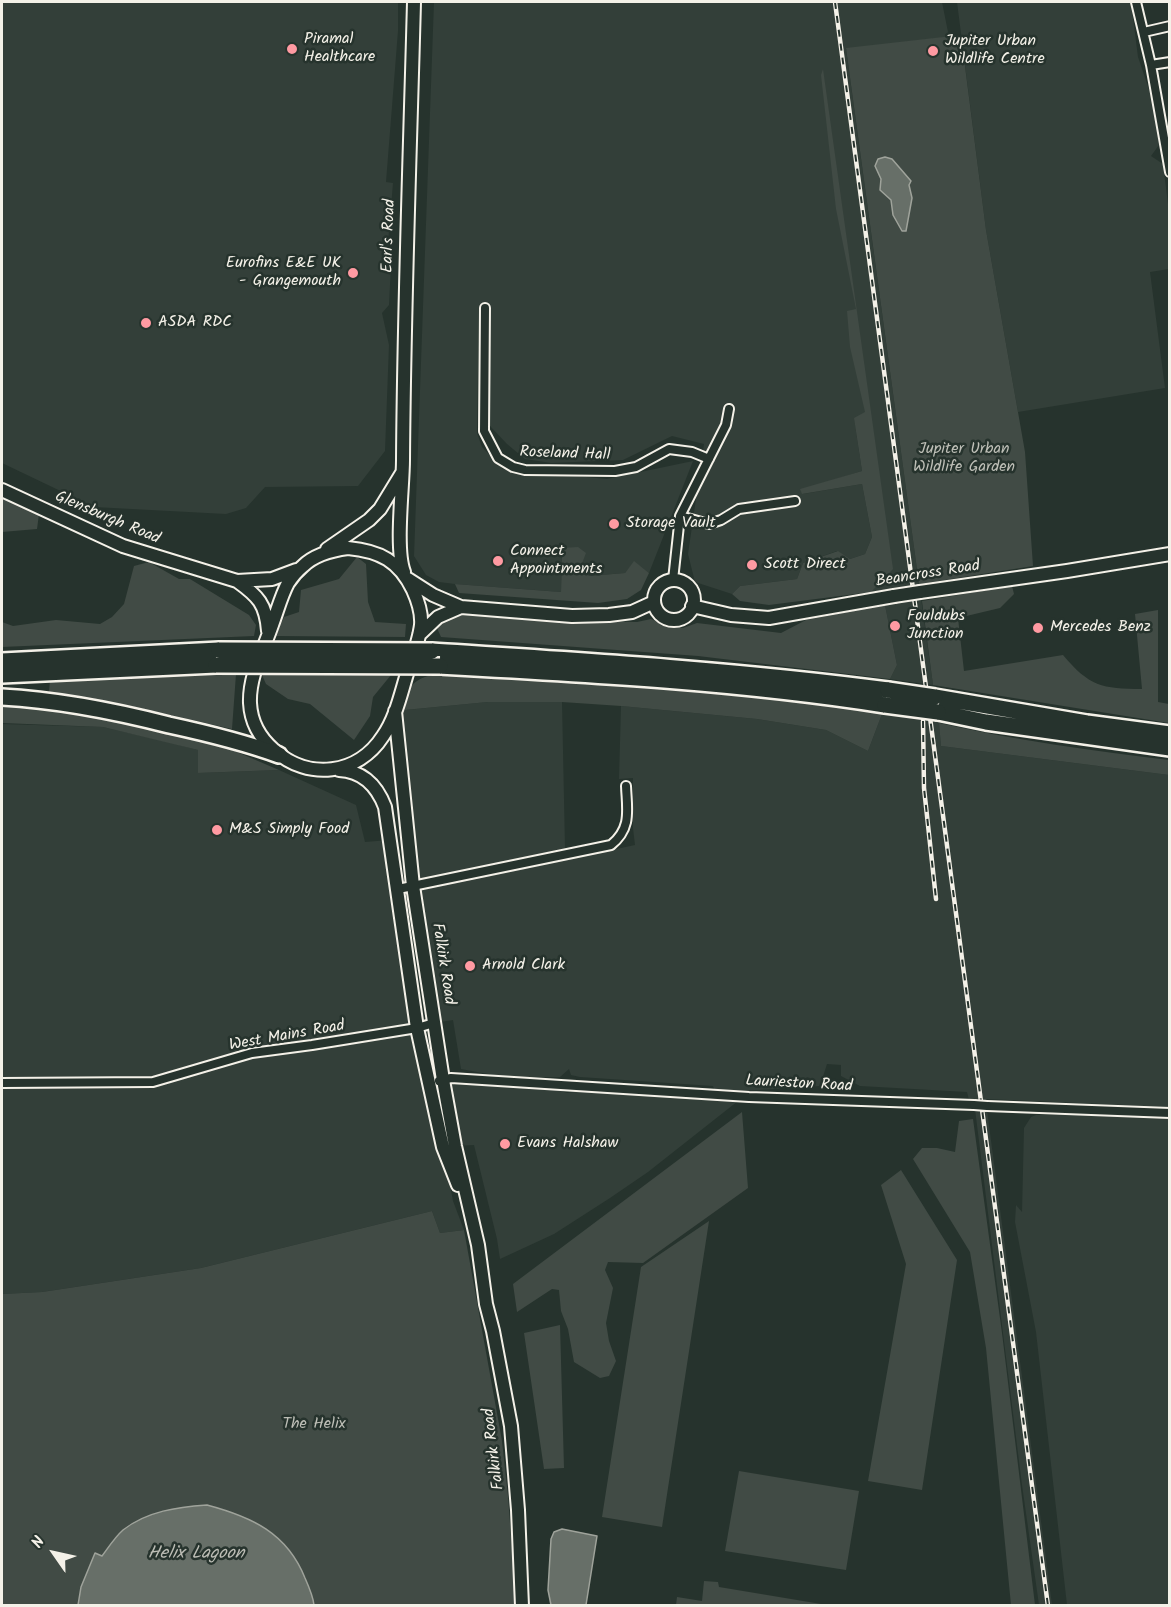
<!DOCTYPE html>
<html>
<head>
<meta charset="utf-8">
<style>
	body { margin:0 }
	#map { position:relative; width:1171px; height:1607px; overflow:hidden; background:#26332d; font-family:Kalam,sans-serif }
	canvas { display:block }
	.frame { position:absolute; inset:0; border:3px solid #f4f1e8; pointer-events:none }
	.north { position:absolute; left:24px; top:1523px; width:60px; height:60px; -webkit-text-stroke:4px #26332d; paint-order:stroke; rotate:304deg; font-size:16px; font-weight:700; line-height:24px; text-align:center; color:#f4f1e8 }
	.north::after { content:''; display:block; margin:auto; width:21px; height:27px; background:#f4f1e8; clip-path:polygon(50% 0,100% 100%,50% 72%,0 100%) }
</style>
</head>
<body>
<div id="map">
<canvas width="1171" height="1607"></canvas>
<div class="frame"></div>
<div class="north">N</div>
</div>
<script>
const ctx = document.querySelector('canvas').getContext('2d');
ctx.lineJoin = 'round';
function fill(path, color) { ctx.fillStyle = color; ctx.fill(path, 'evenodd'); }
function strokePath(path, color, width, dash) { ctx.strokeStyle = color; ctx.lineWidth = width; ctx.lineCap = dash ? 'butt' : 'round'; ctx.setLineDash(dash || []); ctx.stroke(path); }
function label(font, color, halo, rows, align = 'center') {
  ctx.font = font + ' Kalam,sans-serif'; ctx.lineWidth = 5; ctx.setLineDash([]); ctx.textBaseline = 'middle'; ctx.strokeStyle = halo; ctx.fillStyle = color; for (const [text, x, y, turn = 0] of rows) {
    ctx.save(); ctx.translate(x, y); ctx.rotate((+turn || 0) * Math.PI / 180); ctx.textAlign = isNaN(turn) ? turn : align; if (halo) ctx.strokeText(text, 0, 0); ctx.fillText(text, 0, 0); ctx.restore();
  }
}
fill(new Path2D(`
	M2 2H398V31L386 182 393 183 388 243 392 244 389 305 382 313 389 345 385 451 358 486 265 487 246 508 226 514 94 507 2 463Z
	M434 2H942L949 37 846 49 919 584 871 592 878 562 854 418 862 471 801 490 803 494 862 484 872 537 865 554 850 559 837 551 803 563 797 579 740 586 732 594 695 582 688 554 704 444 672 436 623 460 551 463 525 459 507 444 490 426V309H479L477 433 482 447 503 469 607 479 693 461 649 573 634 562 625 573 589 576 562 548 561 592 455 584 439 582 426 575 414 556Z
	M957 2H1131L1138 57 1155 107 1159 145 1151 156 1163 164 1169 212V269L1150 272 1165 388 1018 412 986 230Z
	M921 598 933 685 890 679 897 665 885 605Z
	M488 702H562L565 848 491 865 489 876 635 845 633 828V778L619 779 621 706 757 719 826 730 868 751 882 714 939 722 941 746 1169 775V1107L986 1099V1102L969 1100 967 1092 860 1086 841 1076V1065L827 1064 820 1086 745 1091 738 1101 648 1172 610 1198 554 1234 500 1259 497 1239 474 1145 455 1146 443 1080 560 1086 561 1091 567 1093 582 1091 707 1099 714 1089 713 1086 580 1077 571 1075 569 1069 560 1077H504L461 1069 453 1020 434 1023 395 711Z
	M2 724 103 727 164 741 198 750V773L279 770 356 805 365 842 389 840 443 1147 453 1201 464 1230 440 1233 432 1211 201 1268 42 1292 2 1294Z
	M975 1109 987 1110 1052 1605H1039L1022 1485Z
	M1036 1115H1169V1605H1067L1036 1332 1015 1222 1016 1205 1022 1212 1024 1128 1031 1117Z`), '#333f39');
fill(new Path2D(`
	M961 35 986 230 1025 452 1033 566 919 584 846 48Z
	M823 69 893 569 871 592 769 605 740 601 732 594 740 586 797 579 803 563 838 551 850 559 865 554 872 537 862 484 802 494 800 489 862 471 854 418 865 412 850 347 847 311 856 309 836 209 821 75Z
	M2 498 39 514 37 529 2 532Z
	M578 547 586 553 581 566 589 576 625 573 634 561 649 573 641 590 627 599 598 603 459 593 455 584 561 592 562 548Z
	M357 557 366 564 368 602 375 622 406 624 405 637 275 636 284 617 299 612 301 590 339 579Z
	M149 562 179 579H190L249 615 256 625 254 636 2 647V622L13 626 56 620 100 624 112 617 124 604 134 566Z
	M1012 586 1014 594 1000 608 958 618 964 671 1063 655C1089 686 1102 689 1142 689L1135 614 1158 610V702L1169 704V723L933 685 922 601Z
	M885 605 897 665 890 679 698 656 441 637 437 628 444 617 459 612 577 621 637 622 651 619 664 625 683 628 697 623 781 633 806 620Z
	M445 672 699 688 807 701 882 714 868 751 826 730 757 719 621 706 562 702H488L405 710C406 681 419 677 445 672Z
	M236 674 232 729 135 707 49 692 50 680Z
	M262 675H391L373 697 370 716 354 740 310 704 288 699 266 684Z
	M2 704 93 712 202 737 279 770 198 773V750L103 727 2 723Z
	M939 723C1014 740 1093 751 1169 760V775L941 746Z
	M742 1112 748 1188 643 1263 608 1262 605 1270 613 1288 606 1323 609 1341 616 1361 609 1376 600 1378 574 1362 568 1329 561 1311 559 1290 552 1289 517 1312 513 1284Z
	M973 1119 1002 1333 1035 1605H1011L986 1348 970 1252 913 1159 922 1148H937L955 1152 959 1121Z
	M901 1170 957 1260 922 1490 868 1481 906 1264 881 1185Z
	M432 1211 440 1233 464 1230 502 1441 508 1496 516 1605H2V1294L42 1292 201 1268Z
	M709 1221 662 1527 602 1517 641 1267Z
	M560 1325 564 1468 544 1469 524 1333Z
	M739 1471 859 1491 846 1570 725 1551Z
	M704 1581 718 1582 719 1587 827 1605H676L677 1597 702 1601Z`), '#414b45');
const water = new Path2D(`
	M885 157 892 159 911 181 909 185 912 198 906 231H902L893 215 891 200 880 190 881 179 875 166 878 159Z
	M207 1505C252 1517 287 1533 305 1578 309 1587 313 1596 314 1605H78L81 1587 95 1553 102 1556C108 1548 115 1537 123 1530 147 1511 178 1507 207 1505Z
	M562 1529 597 1536 586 1605H551L548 1590 551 1539 554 1532Z`);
fill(water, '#676f68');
strokePath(water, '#9fa39b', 1.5);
const minor = new Path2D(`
	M1136 2 1151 65 1170 172
	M1144 32 1170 26
	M1151 65 1170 62
	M485 308 484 431 498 458 513 467 525 470 615 471 636 467 669 449 692 452 709 459
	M680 516 709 524 721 520 739 509 795 501
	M673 580 680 516 726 425 729 409
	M398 889 611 845C632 828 627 810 626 786
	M439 1081 451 1078 749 1097 974 1105
	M2 1083 153 1082 252 1053 312 1045 417 1028 434 1023
	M987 1106 1170 1113`);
const primary = new Path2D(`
	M2 490 123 546 237 581 272 579 296 570
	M348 548C380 551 399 561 413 590 418 601 422 613 421 625 419 642 411 661 406 677 400 697 395 719 383 736 358 775 308 781 274 750 260 738 251 723 250 703 249 676 263 651 272 625 277 612 281 596 288 583 292 577 297 571 303 566 314 555 333 550 348 548Z
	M327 549 369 520 380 509 402 473
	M404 572C395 549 403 487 403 460 404 307 410 154 414 2
	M408 579 433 595 461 607 572 616 609 615 632 612 654 602
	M654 600a20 20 0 1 1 40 0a20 20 0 1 1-40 0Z
	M237 581C258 596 266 604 268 631
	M920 592 1067 571 1170 554
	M692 606 731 615 769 618 894 596
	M419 635 438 617 461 607
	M395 711 413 886 443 1080 455 1146 478 1245 486 1304 493 1331 511 1426 518 1510 522 1606
	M339 770C363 771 377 786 385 807L417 1028 443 1147 458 1185`);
const motorway = new Path2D(`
	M432 651C585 661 737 670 888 690
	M2 661 219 650
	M440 666C588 674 738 682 885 705
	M2 675 216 665
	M2 697C58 700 114 711 169 725 206 733 243 742 279 755
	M935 697 1087 723 1170 734
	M938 712 986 722 1170 748`);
strokePath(minor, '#f4f1e8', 12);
strokePath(primary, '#f4f1e8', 16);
strokePath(motorway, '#f4f1e8', 20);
strokePath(minor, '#26332d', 8);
strokePath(primary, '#26332d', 12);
strokePath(motorway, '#26332d', 15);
const rail = new Path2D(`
	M835 2 1048 1606
	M923 721 924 788 936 899`);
strokePath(rail, '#f4f1e8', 4.5);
strokePath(rail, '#26332d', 2, [7]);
const minorBridge = new Path2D(`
	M974 1105 987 1106`);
const primaryBridge = new Path2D(`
	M894 596 920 592`);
const motorwayBridge = new Path2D(`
	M219 650 432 651
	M216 665 440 666
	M888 690 935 697
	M885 705 938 712`);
strokePath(minorBridge, '#f4f1e8', 12, []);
strokePath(primaryBridge, '#f4f1e8', 16, []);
strokePath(motorwayBridge, '#f4f1e8', 20, []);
strokePath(minorBridge, '#26332d', 8);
strokePath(primaryBridge, '#26332d', 12);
strokePath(motorwayBridge, '#26332d', 15);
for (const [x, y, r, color] of [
	[292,49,6,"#ff9aa2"],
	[933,51,6,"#ff9aa2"],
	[353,273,6,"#ff9aa2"],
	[146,323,6,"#ff9aa2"],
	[614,524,6,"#ff9aa2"],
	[498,561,6,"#ff9aa2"],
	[752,565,6,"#ff9aa2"],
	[895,626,6,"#ff9aa2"],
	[1038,628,6,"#ff9aa2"],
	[217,830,6,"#ff9aa2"],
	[470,966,6,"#ff9aa2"],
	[505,1144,6,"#ff9aa2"]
]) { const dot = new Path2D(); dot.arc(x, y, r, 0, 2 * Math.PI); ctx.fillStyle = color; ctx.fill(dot); strokePath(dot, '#26332d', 2); }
label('16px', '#f4f1e8', '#26332d', [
	["Piramal",304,40],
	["Healthcare",304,58],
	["Jupiter Urban",945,42],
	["Wildlife Centre",945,60],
	["Eurofins E&E UK",341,264,"right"],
	["- Grangemouth",341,282,"right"],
	["ASDA RDC",158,323],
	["Storage Vault",626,524],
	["Connect",510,552],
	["Appointments",510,570],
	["Scott Direct",764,565],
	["Fouldubs",907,617],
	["Junction",907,635],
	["Mercedes Benz",1050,628],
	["M&S Simply Food",229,830],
	["Arnold Clark",482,966],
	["Evans Halshaw",517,1144]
], 'left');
label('16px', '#f4f1e8', '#26332d', [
	["Earl's Road",390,236,-88],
	["Roseland Hall",565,455,2],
	["Glensburgh Road",107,519,23],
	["Beancross Road",928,575,-9],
	["Falkirk Road",442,964,81],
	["West Mains Road",287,1037,-10],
	["Laurieston Road",799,1085,3],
	["Falkirk Road",495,1449,-97]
]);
label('16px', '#bebfb7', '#26332d', [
	["Jupiter Urban",964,450],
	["Wildlife Garden",964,468],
	["The Helix",314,1425]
]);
label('italic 18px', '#bcbdb5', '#26332d', [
	["Helix Lagoon",196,1555]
]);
</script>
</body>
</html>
